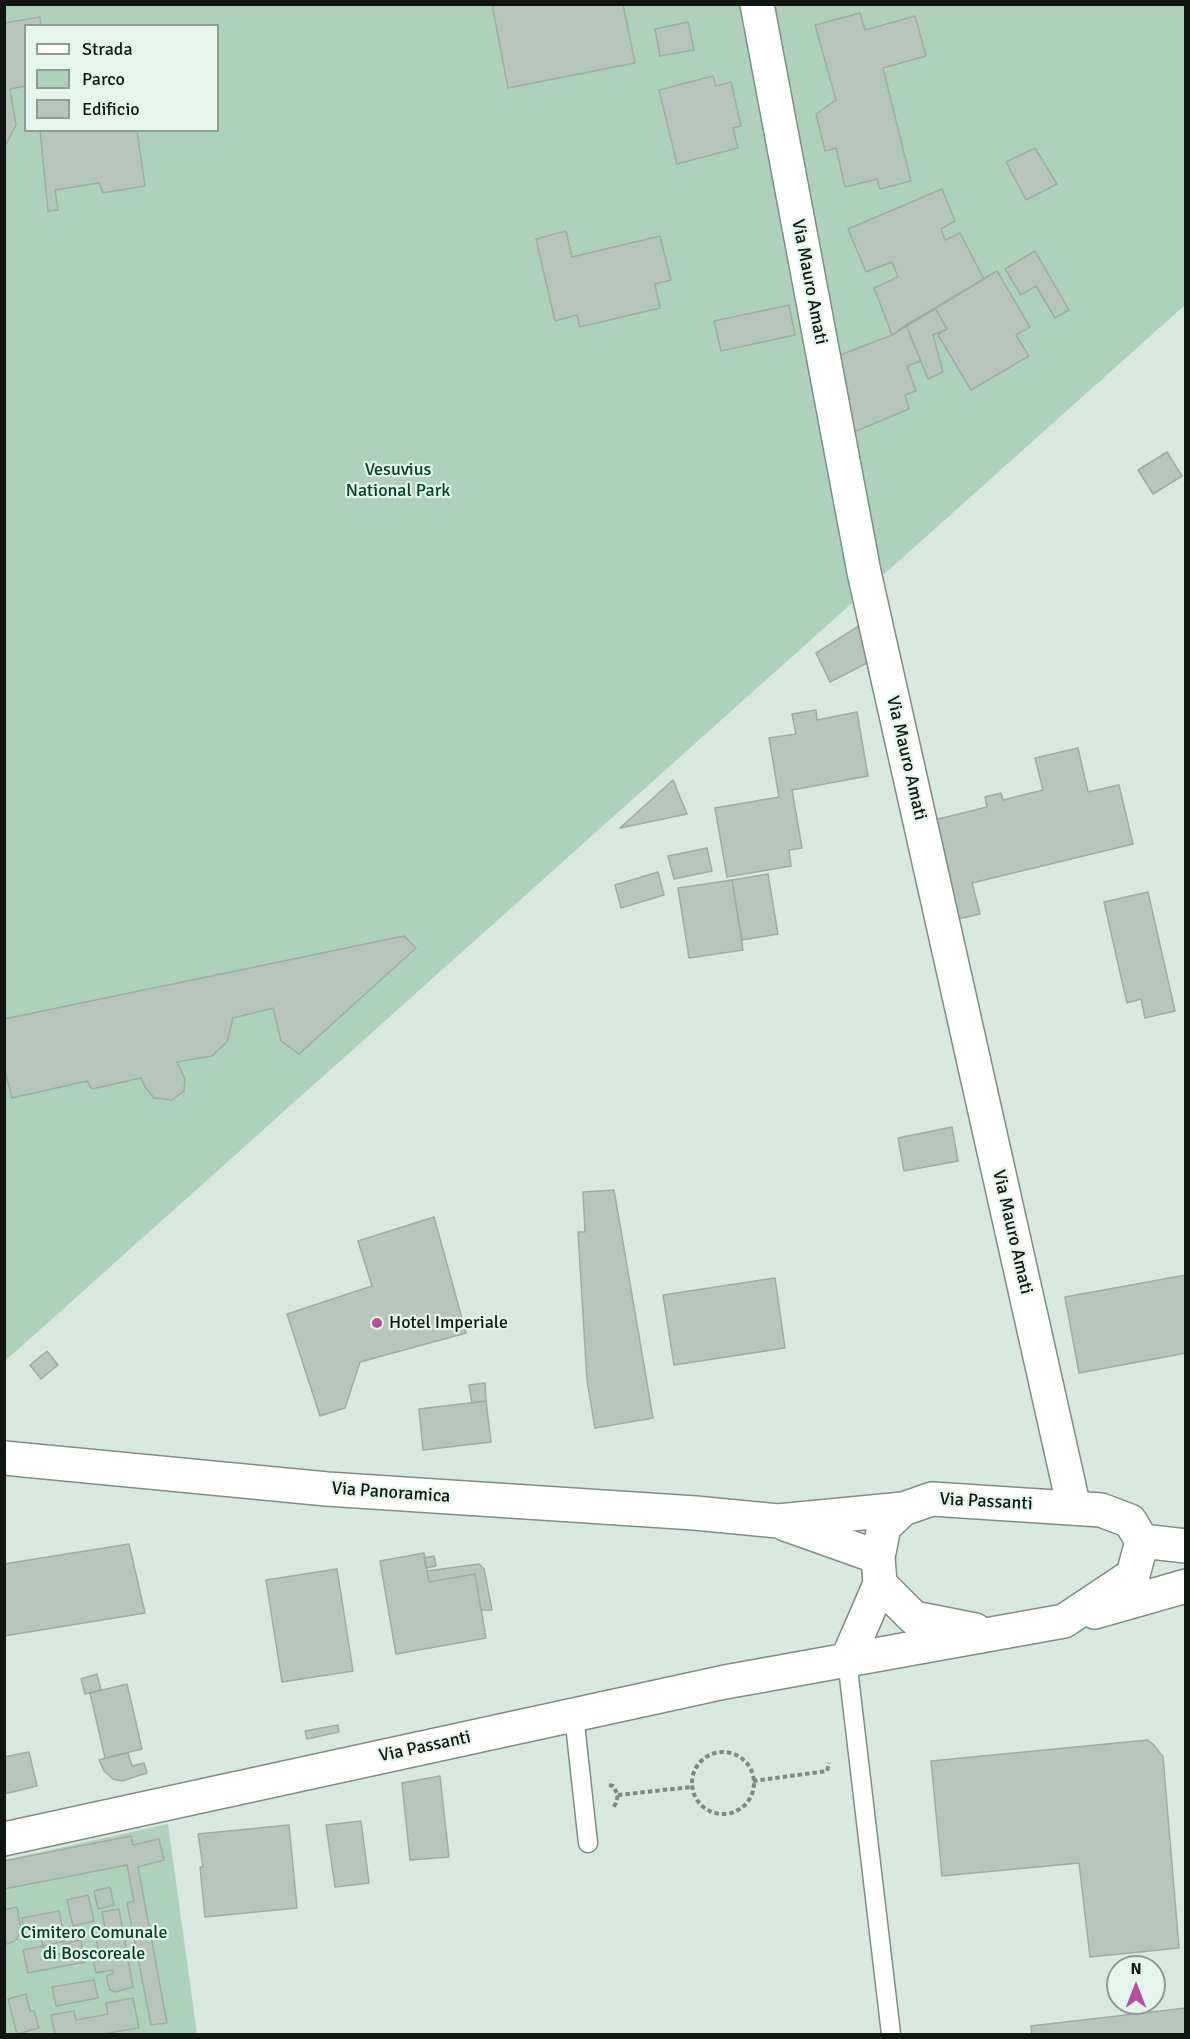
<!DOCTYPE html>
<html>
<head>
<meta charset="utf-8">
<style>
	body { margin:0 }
	#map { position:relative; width:1190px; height:2039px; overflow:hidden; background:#d7e8de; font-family:Signika,sans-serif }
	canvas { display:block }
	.frame { position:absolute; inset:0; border:6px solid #101612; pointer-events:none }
	.legend { position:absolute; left:24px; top:24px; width:195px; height:108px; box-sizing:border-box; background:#e4f5eb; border:2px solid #8f9c94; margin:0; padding:8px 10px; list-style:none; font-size:18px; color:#101612 }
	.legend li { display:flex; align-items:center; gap:12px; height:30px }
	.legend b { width:30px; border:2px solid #8f9c94 }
	.north { position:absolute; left:1106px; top:1955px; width:60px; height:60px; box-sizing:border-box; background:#e4f5eb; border:2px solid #8f9c94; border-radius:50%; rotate:0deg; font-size:16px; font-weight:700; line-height:24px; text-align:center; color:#101612 }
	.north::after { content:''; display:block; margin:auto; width:21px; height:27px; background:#bf4aa1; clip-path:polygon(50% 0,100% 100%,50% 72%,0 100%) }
</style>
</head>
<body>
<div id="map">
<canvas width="1190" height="2039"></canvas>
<div class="frame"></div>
<ul class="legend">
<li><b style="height:8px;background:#fff"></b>Strada</li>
<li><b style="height:16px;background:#aed1bc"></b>Parco</li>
<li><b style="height:16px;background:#b6c6bc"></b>Edificio</li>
</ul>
<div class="north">N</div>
</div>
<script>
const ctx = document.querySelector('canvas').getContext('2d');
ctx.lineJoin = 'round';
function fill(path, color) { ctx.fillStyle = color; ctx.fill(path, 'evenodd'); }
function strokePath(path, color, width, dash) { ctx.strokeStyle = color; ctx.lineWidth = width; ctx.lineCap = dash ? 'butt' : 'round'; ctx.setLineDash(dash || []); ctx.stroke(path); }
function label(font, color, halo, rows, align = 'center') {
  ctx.font = font + ' Signika,sans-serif'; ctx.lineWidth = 4.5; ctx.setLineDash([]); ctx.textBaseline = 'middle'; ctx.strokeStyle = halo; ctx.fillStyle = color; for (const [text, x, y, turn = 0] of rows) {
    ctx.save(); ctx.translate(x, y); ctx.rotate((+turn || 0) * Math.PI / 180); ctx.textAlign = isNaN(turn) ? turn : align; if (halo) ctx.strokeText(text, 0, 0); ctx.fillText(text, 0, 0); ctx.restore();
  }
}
fill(new Path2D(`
	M5 5H1185V305L5 1361ZM26 26H218V130H26Z
	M168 1824 197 2034H5L4 1860Z`), '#aed1bc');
const building = new Path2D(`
	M492 4H623L635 63 508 88Z
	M860 13 865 30 915 16 926 56 883 68 911 181 880 189 877 179 845 187 836 148 825 151 816 114 836 100 815 25Z
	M40 17 41 26H26V86L10 89 16 125 4 148V23Z
	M688 22 694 50 660 56 655 29Z
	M713 76 716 86 731 82 741 126 733 128 738 148 677 164 659 90Z
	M40 130H137L145 186 103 193 99 183 55 190 58 210 48 211Z
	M1035 148 1057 184 1026 200 1006 162Z
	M942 189 955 221 941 229 945 240 960 233 984 279 892 335 874 288 898 277 892 262 866 272 848 229Z
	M566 231 572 257 660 236 671 280 655 284 660 308 580 327 577 315 555 321 536 239Z
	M1035 251 1069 310 1055 318 1036 286 1021 295 1005 269Z
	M997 271 1030 327 1016 335 1029 356 971 390 938 335 947 329 935 308Z
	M789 305 795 335 721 351 714 321Z
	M935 308 947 329 933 335 943 372 928 379 906 325Z
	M906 325 921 361 907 366 916 391 905 395 909 409 849 434 835 357 892 335Z
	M1167 452 1182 476 1153 494 1138 470Z
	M859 626 867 663 830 682 816 653Z
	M816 710 817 720 857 712 868 776 792 790 802 848 789 850 791 866 727 877 715 808 779 797 769 738 796 734 792 714Z
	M1078 748 1088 792 1119 785 1133 844 972 883 980 914 954 920 930 821 987 807 985 797 1001 793 1003 800 1043 790 1035 758Z
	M673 780 687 814 620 828Z
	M707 848 712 871 674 879 668 856Z
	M658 872 664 895 621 908 615 885Z
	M768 874 778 934 742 940 732 880Z
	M732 880 743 950 689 958 678 888Z
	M1148 892 1175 1011 1145 1018 1141 999 1127 1003 1104 902Z
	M404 936 416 948 299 1054 281 1041 273 1008 233 1018 227 1042 212 1056 177 1062 185 1079 184 1091 172 1100 154 1098 145 1087 141 1078 92 1089 87 1081 12 1098 4 1066V1019Z
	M952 1127 958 1161 904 1171 898 1138Z
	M614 1190 653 1418 595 1428 587 1380 578 1232H585L583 1192Z
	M434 1217 466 1333 360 1362 345 1408 320 1416 287 1314 372 1286 358 1241Z
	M1186 1275V1353L1079 1373 1065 1297Z
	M775 1278 785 1348 674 1365 663 1295Z
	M47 1351 58 1365 41 1379 30 1365Z
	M485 1383 486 1401 472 1403 469 1385Z
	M486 1401 491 1442 423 1450 419 1409Z
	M129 1544 145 1613 4 1636V1564Z
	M424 1553 429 1582 475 1574 486 1638 396 1654 380 1561Z
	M434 1556 436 1566 426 1568 424 1558Z
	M479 1564 484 1569 492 1610H481L475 1574 429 1582 427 1571Z
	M337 1569 353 1671 282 1682 266 1580Z
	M97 1674 101 1690 85 1694 81 1679Z
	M127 1684 142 1749 105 1758 90 1693Z
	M338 1725 339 1732 307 1739 305 1731Z
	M1148 1740 1154 1745 1163 1757 1179 1948 1090 1957 1079 1863 942 1876 931 1761Z
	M29 1752 37 1786 4 1794V1757Z
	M128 1753 132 1766 144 1763 147 1773 122 1781 113 1779 104 1771 99 1760Z
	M440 1776 449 1857 410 1860 402 1783Z
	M361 1821 369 1883 335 1887 326 1825Z
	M289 1825 297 1908 205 1917 200 1867H203L198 1834Z
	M131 1836 133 1845 159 1839 164 1860 138 1867 167 2023 151 2025 127 1903 134 1901 127 1865 4 1889V1861Z
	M110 1887 114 1905 98 1909 94 1891Z
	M88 1895 94 1921 73 1926 67 1900Z
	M17 1907 21 1929 17 1939 13 1942 6 1944 4 1910Z
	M119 1909 133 1987 115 1992 110 1990 107 1980V1976L114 1973 112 1970 96 1973 92 1956 99 1954 95 1930 105 1928 102 1912Z
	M59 1911 65 1941 43 1946 40 1936 26 1939 22 1918Z
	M81 1940 85 1962 28 1973 23 1950 43 1946 45 1957 65 1953 63 1944Z
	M94 1980 98 1998 56 2006 52 1987Z
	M26 1994 30 2011H34L39 2028 17 2034 8 1999Z
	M133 1998 139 2028 101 2034H55L51 2015 74 2011 76 2020 108 2014 106 2003Z
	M1186 2008V2034H1032L1031 2026Z`);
fill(building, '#b6c6bc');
strokePath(building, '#9cada3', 1.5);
const lane = new Path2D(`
	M847 1660 891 2034
	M574 1715 588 1843`);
const street = new Path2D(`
	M757 4 864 572 1074 1508`);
const secondary = new Path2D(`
	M4 1458 327 1489 695 1513 778 1521 903 1509
	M785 1524 878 1557
	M1142 1541 1186 1546
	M880 1584 914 1618 975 1630
	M1095 1612 1186 1586
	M4 1839 725 1682 1064 1621 1133 1575 1142 1541 1130 1521 1101 1510 932 1499 903 1509 884 1527 878 1557 880 1584 847 1660`);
strokePath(lane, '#7f8e85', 21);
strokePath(street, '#7f8e85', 36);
strokePath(secondary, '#7f8e85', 36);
strokePath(new Path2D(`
	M692 1783a31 31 0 1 1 62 0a31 31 0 1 1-62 0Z
	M753 1781 827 1771 829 1763
	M609 1785 613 1786 618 1795 616 1803 613 1808
	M618 1795 691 1787`), '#7d8982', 4, [4.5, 3]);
strokePath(lane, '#fff', 18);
strokePath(street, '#fff', 33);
strokePath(secondary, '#fff', 33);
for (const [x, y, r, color] of [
	[377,1323,6,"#bf4aa1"]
]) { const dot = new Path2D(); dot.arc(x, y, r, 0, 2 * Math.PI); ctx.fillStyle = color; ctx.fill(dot); strokePath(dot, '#e4f5eb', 2); }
label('18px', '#101612', '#e4f5eb', [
	["Via Mauro Amati",809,282,79],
	["Via Mauro Amati",906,758,77],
	["Via Mauro Amati",1012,1232,77],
	["Via Panoramica",391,1493,4],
	["Via Passanti",986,1502,3],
	["Via Passanti",425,1747,-12]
]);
label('18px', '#014228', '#e4f5eb', [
	["Vesuvius",398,470],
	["National Park",398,491],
	["Cimitero Comunale",94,1933],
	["di Boscoreale",94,1954]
]);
label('18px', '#101612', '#e4f5eb', [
	["Hotel Imperiale",389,1323]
], 'left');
</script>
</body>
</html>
